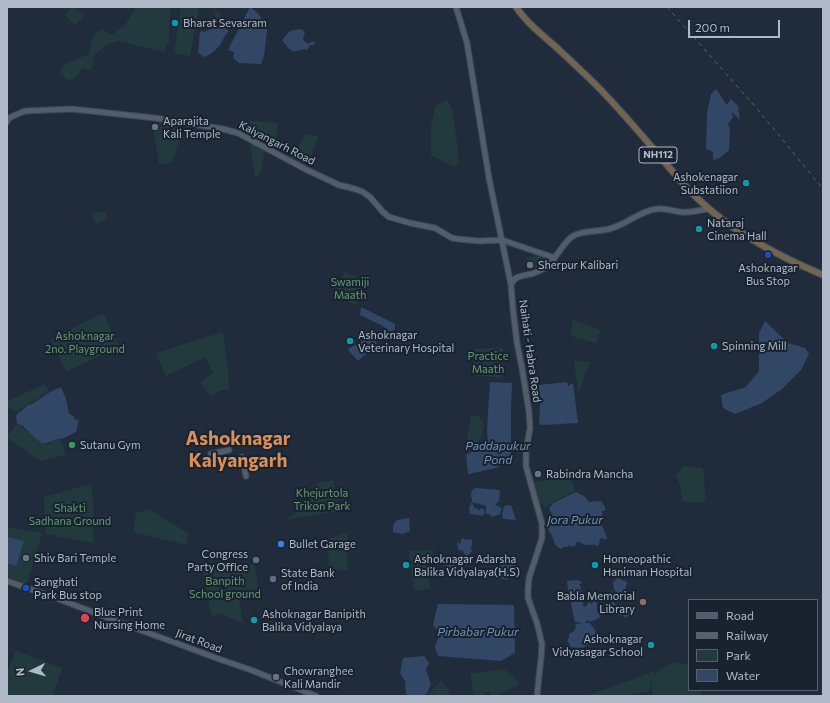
<!DOCTYPE html>
<html>
<head>
<meta charset="utf-8">
<style>
	body { margin:0 }
	#map { position:relative; width:830px; height:703px; overflow:hidden; background:#202c3c; font-family:Commissioner,sans-serif }
	canvas { display:block }
	.frame { position:absolute; inset:0; border:8px solid #afb9c8; pointer-events:none }
	.legend { position:absolute; left:688px; top:599px; width:130px; height:92px; box-sizing:border-box; background:#192330; border:1px solid #555f6d; margin:0; padding:5px 7px; list-style:none; font-size:12px; color:#afb9c8 }
	.legend li { display:flex; align-items:center; gap:8px; height:20px }
	.legend b { width:20px; border:1px solid #555f6d }
	.north { position:absolute; left:12px; top:651px; width:40px; height:40px; -webkit-text-stroke:3px #192330; paint-order:stroke; rotate:265deg; font-size:11px; font-weight:700; line-height:16px; text-align:center; color:#afb9c8 }
	.north::after { content:''; display:block; margin:auto; width:14px; height:18px; background:#afb9c8; clip-path:polygon(50% 0,100% 100%,50% 72%,0 100%) }
	.scale { position:absolute; left:688px; top:20px; width:92px; height:18px; box-sizing:border-box; border:2px solid #afb9c8; border-top:0; padding-left:5px; font-size:12px; line-height:14px; white-space:nowrap; color:#afb9c8; -webkit-text-stroke:3px #192330; paint-order:stroke }
</style>
</head>
<body>
<div id="map">
<canvas width="830" height="703"></canvas>
<div class="frame"></div>
<ul class="legend">
<li><b style="height:5px;background:#525d6c"></b>Road</li>
<li><b style="height:5px;background:#566273"></b>Railway</li>
<li><b style="height:11px;background:#223a3d"></b>Park</li>
<li><b style="height:11px;background:#324765"></b>Water</li>
</ul>
<div class="north">N</div>
<div class="scale">200 m</div>
</div>
<script>
const ctx = document.querySelector('canvas').getContext('2d');
ctx.lineJoin = 'round';
function fill(path, color) { ctx.fillStyle = color; ctx.fill(path, 'evenodd'); }
function strokePath(path, color, width, dash) { ctx.strokeStyle = color; ctx.lineWidth = width; ctx.lineCap = dash ? 'butt' : 'round'; ctx.setLineDash(dash || []); ctx.stroke(path); }
function label(font, color, halo, rows, align = 'center') {
  ctx.font = font + ' Commissioner,sans-serif'; ctx.lineWidth = 4; ctx.setLineDash([]); ctx.textBaseline = 'middle'; ctx.strokeStyle = halo; ctx.fillStyle = color; for (const [text, x, y, turn = 0] of rows) {
    ctx.save(); ctx.translate(x, y); ctx.rotate((+turn || 0) * Math.PI / 180); ctx.textAlign = isNaN(turn) ? turn : align; if (halo) ctx.strokeText(text, 0, 0); ctx.fillText(text, 0, 0); ctx.restore();
  }
}
fill(new Path2D(`
	M72 7H73L84 16 75 26 65 15Z
	M136 7H171L170 16 169 40 164 52 119 41 106 45 95 55 91 70 83 68 78 75 69 81 59 74 65 64 89 54 93 36 102 29 112 35 125 25Z
	M181 7H199L190 56 174 53Z
	M214 9 223 17 222 21 218 19 213 27 205 29 204 26 210 25 211 17 215 18V14Z
	M447 100 452 109 457 142 459 163 454 167 431 155V125L436 105Z
	M239 120 278 123 277 135 274 153 265 148 260 174 255 178 249 139 238 133Z
	M157 122V127H159V123L178 126V130L182 131 172 163 159 164 156 145 152 123Z
	M304 134 318 136 310 158 305 169 288 160 304 139 303 136Z
	M105 212 107 218 96 224 91 213Z
	M538 254 551 258C545 263 539 267 530 270L526 267 527 258Z
	M345 272 366 282 356 305 333 295Z
	M103 313 119 346 66 372 51 339Z
	M572 320 601 330 596 343 571 336Z
	M223 332 228 369 229 389 220 391 210 396 200 382 213 373 205 357 166 376 156 353Z
	M503 348 502 378 473 375 474 349Z
	M574 360 590 362 578 394Z
	M45 384 49 391 16 412 7 406 8 401Z
	M471 416H479L484 423 482 435 478 442 466 444Z
	M17 424 47 445 58 439 61 440 66 455 40 461 7 438V436Z
	M683 466 703 468 706 501 699 503 682 501 680 485 676 476Z
	M570 475 575 491 552 502 545 508 539 501 534 482Z
	M333 480 339 511 285 520 297 512 318 483Z
	M91 484 94 513 93 543 45 534 44 497Z
	M149 509 188 533 186 545 133 532 136 513Z
	M7 527 42 533 26 588 7 581Z
	M347 533V570L329 571 328 539Z
	M433 550 432 562 428 563 425 574 429 578 430 589 414 591 409 551Z
	M254 564 260 596 239 600 243 623 218 613 212 618 203 572Z
	M16 651 62 668 53 696H7V672Z
	M673 663H681L689 666V690H702L701 696H653C651 691 652 685 652 681L649 691 626 696H586L655 671 654 677C659 670 664 666 673 663Z
	M504 669 520 684 496 696H492L489 691 481 696H475L472 688 471 672 480 673Z
	M442 680 451 696H426Z`), '#223a3d');
fill(new Path2D(`
	M250 7 259 14 264 24 268 23 264 56 261 64 239 63 233 58 234 52 228 50Z
	M218 22 229 31C223 37 224 39 220 45 216 50 211 54 205 57L201 55 198 52C200 45 198 37 201 31L204 32 213 28Z
	M301 29 305 32 303 38 304 41 308 44 311 42H314L315 44 313 45H310L307 50 304 49C300 51 297 50 293 52L292 50 289 49 282 40 290 31 294 30Z
	M716 89 727 105 731 99 738 106 740 120 732 112 733 117 728 124 730 130 729 150C724 154 719 160 713 160V152L706 149 707 113 711 94Z
	M361 307 395 324V329L390 333 383 326 360 315Z
	M765 321 788 343 805 348 809 354 801 370 782 389 762 403 735 414 723 408 721 395 746 387 759 371V333Z
	M369 336 372 337 377 343 358 361 348 350 351 347 358 344Z
	M490 382 512 383 511 407V462L496 468 468 474 466 455 488 444 487 430Z
	M567 382 568 386 573 383 578 423 543 425 539 424 540 404 542 402 538 389 539 385Z
	M61 387 66 399 69 414 74 416V419L79 420 76 432 64 438 58 439 47 443H42C39 441 36 439 33 436 28 432 25 425 17 424L16 416 18 413 22 410 28 405 32 404 50 392Z
	M475 488 500 490 499 501 495 505 502 508 500 514 492 517 489 514H486V506L472 502 474 507 479 510 483 508 485 513 483 516 479 515 470 514 469 508 472 501 471 492Z
	M576 492 584 496 589 502 601 501 605 507V511H602C603 516 601 521 602 526 604 531 606 534 607 539L600 538 599 545 596 546 595 544C590 546 583 545 579 542H576V545L573 547 569 545 567 547H563L562 549C554 546 555 543 552 536 551 533 549 531 548 529L550 527V522L552 514 549 509 553 503Z
	M511 505 516 520 503 519 502 514 504 506Z
	M409 518 410 531 402 534 393 532V525L397 520Z
	M7 537 24 541 16 566 7 563Z
	M463 538 466 540 468 539 472 540V546L470 547 472 551 468 556 465 555 463 551 458 550 457 542 460 544 461 542 460 541Z
	M507 554 516 567 512 571 507 580 499 578 501 556Z
	M449 557 450 559 454 560 458 557 457 561 460 563 459 566H457L458 569 449 568V570L445 568 446 567 444 563 446 559Z
	M618 578 627 582 625 590 623 591 624 595 622 602H619L618 601 611 600 612 597 611 591 614 593 616 591 614 590 613 582 616 580 615 579Z
	M577 580 582 582 579 585 581 587 580 591 584 593 582 596 584 600 583 606 585 607 589 602 592 604 593 601H597V612L600 614V617L595 620 589 622 586 620V623H590L596 632 594 636 593 644 589 646 588 644 583 648 570 647V645L567 640 569 638V634L574 631 576 627 575 624 583 623 575 622 571 604 572 601 569 598 567 581Z
	M613 601 615 604 619 606 622 605 625 607 628 605H630L634 608 633 617 628 616 626 618 623 615H614V614L612 615 605 612 604 610 609 603Z
	M438 604 514 605 515 653 501 661 438 656 435 647 440 633 433 625Z
	M424 656 429 663 426 669 431 685C429 688 428 692 426 694 422 698 410 696 406 694L405 681 400 673 403 658Z`), '#324765');
const major = new Path2D(`
	M456 7 467 43 489 178 511 285 513 310 517 343 522 368 529 412 530 428 526 451V466L542 524V538L529 578 528 589V598L537 623 542 644 541 658 537 696
	M7 122 9 118 13 116 25 111 72 109 155 118 223 129 238 133 305 169 339 185 355 189 363 192 370 197 383 212 389 217 410 223 435 228 452 238 458 239 479 241 502 240 555 258
	M511 285C514 276 522 276 531 274 536 273 541 270 545 268 556 260 562 243 573 236 584 230 597 232 609 229 626 225 641 210 657 209 665 208 673 211 681 212 691 213 699 210 709 209
	M211 454 229 450
	M242 457 246 476
	M7 581 53 597 140 630 176 643 219 659 251 670 316 696`);
const highway = new Path2D(`
	M516 7C527 23 542 35 556 47 570 60 583 72 596 85 615 104 633 125 651 146 666 163 680 182 697 198 732 232 778 256 823 275`);
strokePath(major, '#3d4755', 7);
strokePath(highway, '#3c4653', 8);
strokePath(major, '#525d6c', 5);
strokePath(highway, '#726450', 6);
strokePath(new Path2D(`
	M667 7 759 111 823 189`), '#566273', 1, [4, 4]);
for (const [x, y, r, color] of [
	[175,23,4,"#0f9aa8"],
	[155,127,4,"#6b7280"],
	[746,183,4,"#0f9aa8"],
	[699,229,4,"#0f9aa8"],
	[768,255,4,"#1a4fb4"],
	[530,265,4,"#6b7280"],
	[350,341,4,"#0f9aa8"],
	[714,346,4,"#0f9aa8"],
	[72,445,4,"#2e9e5b"],
	[538,474,4,"#6b7280"],
	[281,544,4,"#3f7fe0"],
	[26,558,4,"#6b7280"],
	[256,560,4,"#5c6f8a"],
	[406,565,4,"#0f9aa8"],
	[595,565,4,"#0f9aa8"],
	[273,579,4,"#5c6f8a"],
	[26,588,4,"#1a4fb4"],
	[643,602,4,"#8d6e63"],
	[85,618,5,"#e0444e"],
	[254,620,4,"#0f9aa8"],
	[651,645,4,"#0f9aa8"],
	[276,677,4,"#6b7280"]
]) { const dot = new Path2D(); dot.arc(x, y, r, 0, 2 * Math.PI); ctx.fillStyle = color; ctx.fill(dot); strokePath(dot, '#192330', 1.5); }
for (const [x, y, w] of [
	[658,155,38]
]) { const box = new Path2D(); box.roundRect(x - w / 2, y - 8, w, 16, 3); ctx.fillStyle = '#192330'; ctx.fill(box); strokePath(box, '#afb9c8', 1); }
label('bold 10px', '#afb9c8', null, [
	["NH112",658,155]
]);
label('11px', '#afb9c8', '#192330', [
	["Bharat Sevasram",183,23],
	["Aparajita",163,121],
	["Kali Temple",163,134],
	["Ashokenagar",738,177,"right"],
	["Substatiion",738,190,"right"],
	["Nataraj",707,223],
	["Cinema Hall",707,236],
	["Sherpur Kalibari",538,265],
	["Ashoknagar",768,268,"center"],
	["Bus Stop",768,281,"center"],
	["Ashoknagar",358,335],
	["Veterinary Hospital",358,348],
	["Spinning Mill",722,346],
	["Sutanu Gym",80,445],
	["Rabindra Mancha",546,474],
	["Bullet Garage",289,544],
	["Congress",248,554,"right"],
	["Party Office",248,567,"right"],
	["Shiv Bari Temple",34,558],
	["Ashoknagar Adarsha",414,559],
	["Balika Vidyalaya(H.S)",414,572],
	["Homeopathic",603,559],
	["Haniman Hospital",603,572],
	["State Bank",281,573],
	["of India",281,586],
	["Sanghati",34,582],
	["Park Bus stop",34,595],
	["Babla Memorial",635,596,"right"],
	["Library",635,609,"right"],
	["Blue Print",94,612],
	["Nursing Home",94,625],
	["Ashoknagar Banipith",262,614],
	["Balika Vidyalaya",262,627],
	["Ashoknagar",643,639,"right"],
	["Vidyasagar School",643,652,"right"],
	["Chowranghee",284,671],
	["Kali Mandir",284,684]
], 'left');
label('11px', '#afb9c8', '#192330', [
	["Kalyangarh Road",277,143,27],
	["Naihati - Habra Road",530,351,82],
	["Jirat Road",199,641,21]
]);
label('11px', '#649b70', '#192330', [
	["Swamiji",350,282],
	["Maath",350,295],
	["Ashoknagar",85,336],
	["2no. Playground",85,349],
	["Practice",488,356],
	["Maath",488,369],
	["Khejurtola",322,493],
	["Trikon Park",322,506],
	["Shakti",70,508],
	["Sadhana Ground",70,521],
	["Banpith",225,581],
	["School ground",225,594]
]);
label('italic 12px', '#748fb2', '#192330', [
	["Paddapukur",498,446],
	["Pond",498,460],
	["Jora Pukur",575,520],
	["Pirbabar Pukur",478,632]
]);
label('bold 19px', '#db8e56', '#192330', [
	["Ashoknagar",238,439],
	["Kalyangarh",238,461]
]);
</script>
</body>
</html>
